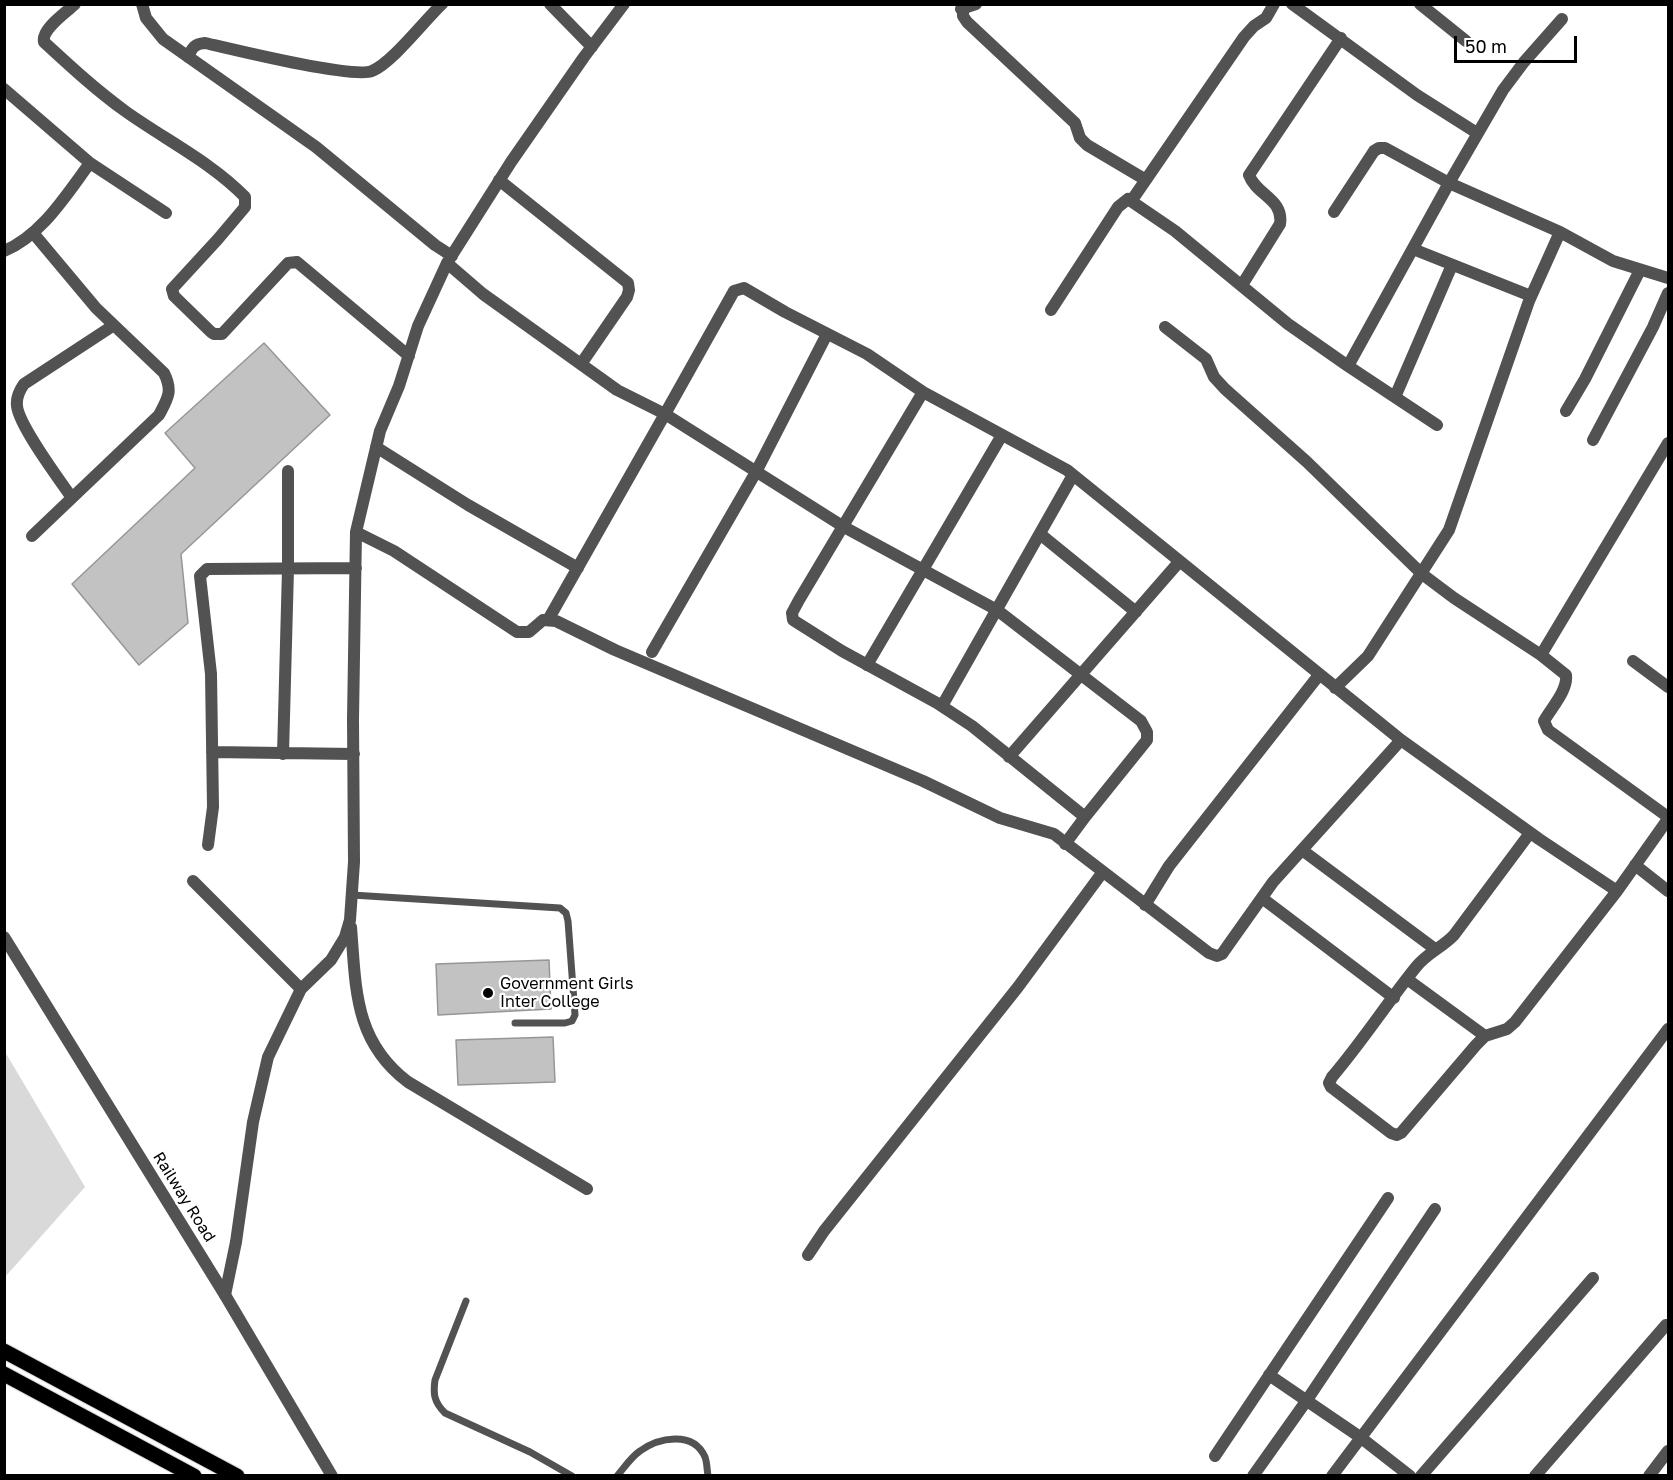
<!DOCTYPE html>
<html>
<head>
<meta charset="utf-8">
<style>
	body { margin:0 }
	#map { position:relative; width:1673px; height:1480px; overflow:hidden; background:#fff; font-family:"Golos Text",sans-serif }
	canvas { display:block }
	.frame { position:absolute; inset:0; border:6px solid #000; pointer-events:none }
	.scale { position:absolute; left:1454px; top:36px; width:123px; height:27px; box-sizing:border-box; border:3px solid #000; border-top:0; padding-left:8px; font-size:18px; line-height:21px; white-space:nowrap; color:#000; -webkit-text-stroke:4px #fff; paint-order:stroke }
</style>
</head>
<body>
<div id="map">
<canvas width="1673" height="1480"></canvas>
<div class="frame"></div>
<div class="scale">50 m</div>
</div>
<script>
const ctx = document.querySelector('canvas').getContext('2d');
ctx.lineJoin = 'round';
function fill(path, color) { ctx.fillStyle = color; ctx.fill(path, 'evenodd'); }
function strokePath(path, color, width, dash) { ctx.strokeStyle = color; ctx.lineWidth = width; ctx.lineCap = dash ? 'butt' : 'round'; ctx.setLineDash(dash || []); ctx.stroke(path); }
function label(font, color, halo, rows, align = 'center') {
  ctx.font = font + ' "Golos Text",sans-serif'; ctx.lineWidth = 4.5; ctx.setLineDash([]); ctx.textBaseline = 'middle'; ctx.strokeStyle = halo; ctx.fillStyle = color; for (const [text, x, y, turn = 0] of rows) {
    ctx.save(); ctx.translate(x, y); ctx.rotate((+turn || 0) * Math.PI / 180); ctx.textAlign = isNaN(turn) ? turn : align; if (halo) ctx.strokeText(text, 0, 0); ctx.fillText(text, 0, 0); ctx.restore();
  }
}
fill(new Path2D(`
	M4 1050 85 1187 5 1277H4Z`), '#d9d9d9');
const building = new Path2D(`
	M264 343 330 415 181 554 188 623 139 665 72 584 195 468 165 433Z
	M549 960 551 1009 438 1015 436 964Z
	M553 1037 555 1082 458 1085 456 1040Z`);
fill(building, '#c2c2c2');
strokePath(building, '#969696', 1.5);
const primary = new Path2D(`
	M4 1351 237 1476
	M4 1374 194 1476`);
strokePath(primary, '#dbdbdb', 17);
strokePath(new Path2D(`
	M352 895 560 908 566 913 568 921 575 1015 572 1021 565 1023H515
	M466 1301 435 1380C433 1394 434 1402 445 1413L530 1452 572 1476
	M617 1476C624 1468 631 1457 640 1451 658 1438 693 1430 705 1457 707 1462 707 1470 708 1476`), '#525252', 7);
strokePath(new Path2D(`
	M75 4C66 13 41 29 44 42 70 66 96 90 125 111 164 139 211 162 245 197V207L218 239 172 289 174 296 211 332 214 334H222L288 263 297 262 409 356
	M142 4 146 18 163 39 316 147 435 245 452 256
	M550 4 592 47
	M963 4V16L967 22 1075 123 1080 138 1087 145 1146 180
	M1292 4 1417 95 1477 133
	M1420 4 1466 41
	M961 9 976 4
	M188 57C192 48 194 44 205 43 231 49 353 79 372 71 392 63 424 21 442 4
	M4 89 90 163
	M499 180 628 283 629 290 627 297 581 364
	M1132 200 1244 37 1254 26 1266 18 1274 4
	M1560 232 1613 261 1668 278
	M1413 249 1531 296
	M4 251C42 235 66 195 90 163L166 213
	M1242 285 1280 224C1284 199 1256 195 1249 175L1341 38
	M1051 310 1118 207 1128 199 1175 231 1288 324 1348 366 1449 183 1385 148H1379L1374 151 1334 212
	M1165 327 1206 359 1214 377 1225 389 1307 462 1422 574 1454 598 1541 655
	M1348 366 1437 425
	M923 392 799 600 792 613 793 620 842 651 937 703 972 726 1085 817 1065 844
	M1395 397 1452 265
	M1566 411 1585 379 1640 270
	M1593 440 1653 327 1668 293
	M1668 443 1541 655 1566 675C1568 690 1552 707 1544 721L1548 730 1668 817
	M376 447 468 505 578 568
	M72 498C59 479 19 426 17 406 16 397 19 391 24 384L114 325
	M356 532 394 551 517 632H529L543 620 556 621 615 650 923 781 1000 818 1054 834 1209 953 1217 956 1222 954 1229 944 1273 882 1401 740 1067 470 923 392 867 354 785 312 744 288 734 291 665 414 617 390 483 294 447 263
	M1040 534 1136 612
	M32 536 159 415C168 398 173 391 164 373L96 308 34 234
	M548 620 665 414 844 527 997 610 1141 721 1147 732V740L1085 817
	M652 652 756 472 827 334
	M1633 661 1668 687
	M867 665 1002 435
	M1335 688 1368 656 1449 530 1529 301 1560 232 1449 183 1503 90 1524 62 1562 19
	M942 706 1073 475
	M1401 740 1539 839 1617 891 1668 819
	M212 752 354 754
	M283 754 288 569V471
	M1009 757 1179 562
	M1530 833 1454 935C1443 947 1427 953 1416 967 1387 1003 1362 1042 1332 1077L1329 1083 1331 1087 1391 1133 1397 1135 1401 1133 1476 1045 1485 1036 1507 1029 1515 1022 1617 891
	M208 845 213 807 211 674 200 576 207 569 356 568
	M1302 850 1435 949
	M1635 865 1668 891
	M193 881 301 989
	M1262 898 1394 998
	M1145 905 1169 866 1319 675
	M351 927C356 989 354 1041 408 1082L587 1189
	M1407 979 1485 1036
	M808 1255 824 1231 1018 987 1102 873
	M225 1295 236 1242 253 1122 268 1057 301 989 331 960 345 937 350 920 354 862 353 719 356 532 380 431 399 386 418 326 447 263 511 162 584 57 624 4
	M1269 1375 1360 1437 1410 1476
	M1215 1456 1388 1198
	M1253 1476 1307 1400 1435 1209
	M1332 1476 1668 1029
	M1421 1476 1593 1278
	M1535 1476 1666 1325
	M1649 1476 1668 1451`), '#525252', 12);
strokePath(new Path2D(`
	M4 937 225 1295 332 1476`), '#525252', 12);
strokePath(primary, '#000', 15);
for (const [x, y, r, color] of [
	[488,993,6,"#000"]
]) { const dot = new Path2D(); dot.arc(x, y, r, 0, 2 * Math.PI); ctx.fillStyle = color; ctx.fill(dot); strokePath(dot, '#fff', 2); }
label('16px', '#000', '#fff', [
	["Government Girls",500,984],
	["Inter College",500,1002]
], 'left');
label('16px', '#000', '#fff', [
	["Railway Road",184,1197,58]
]);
</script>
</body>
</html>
